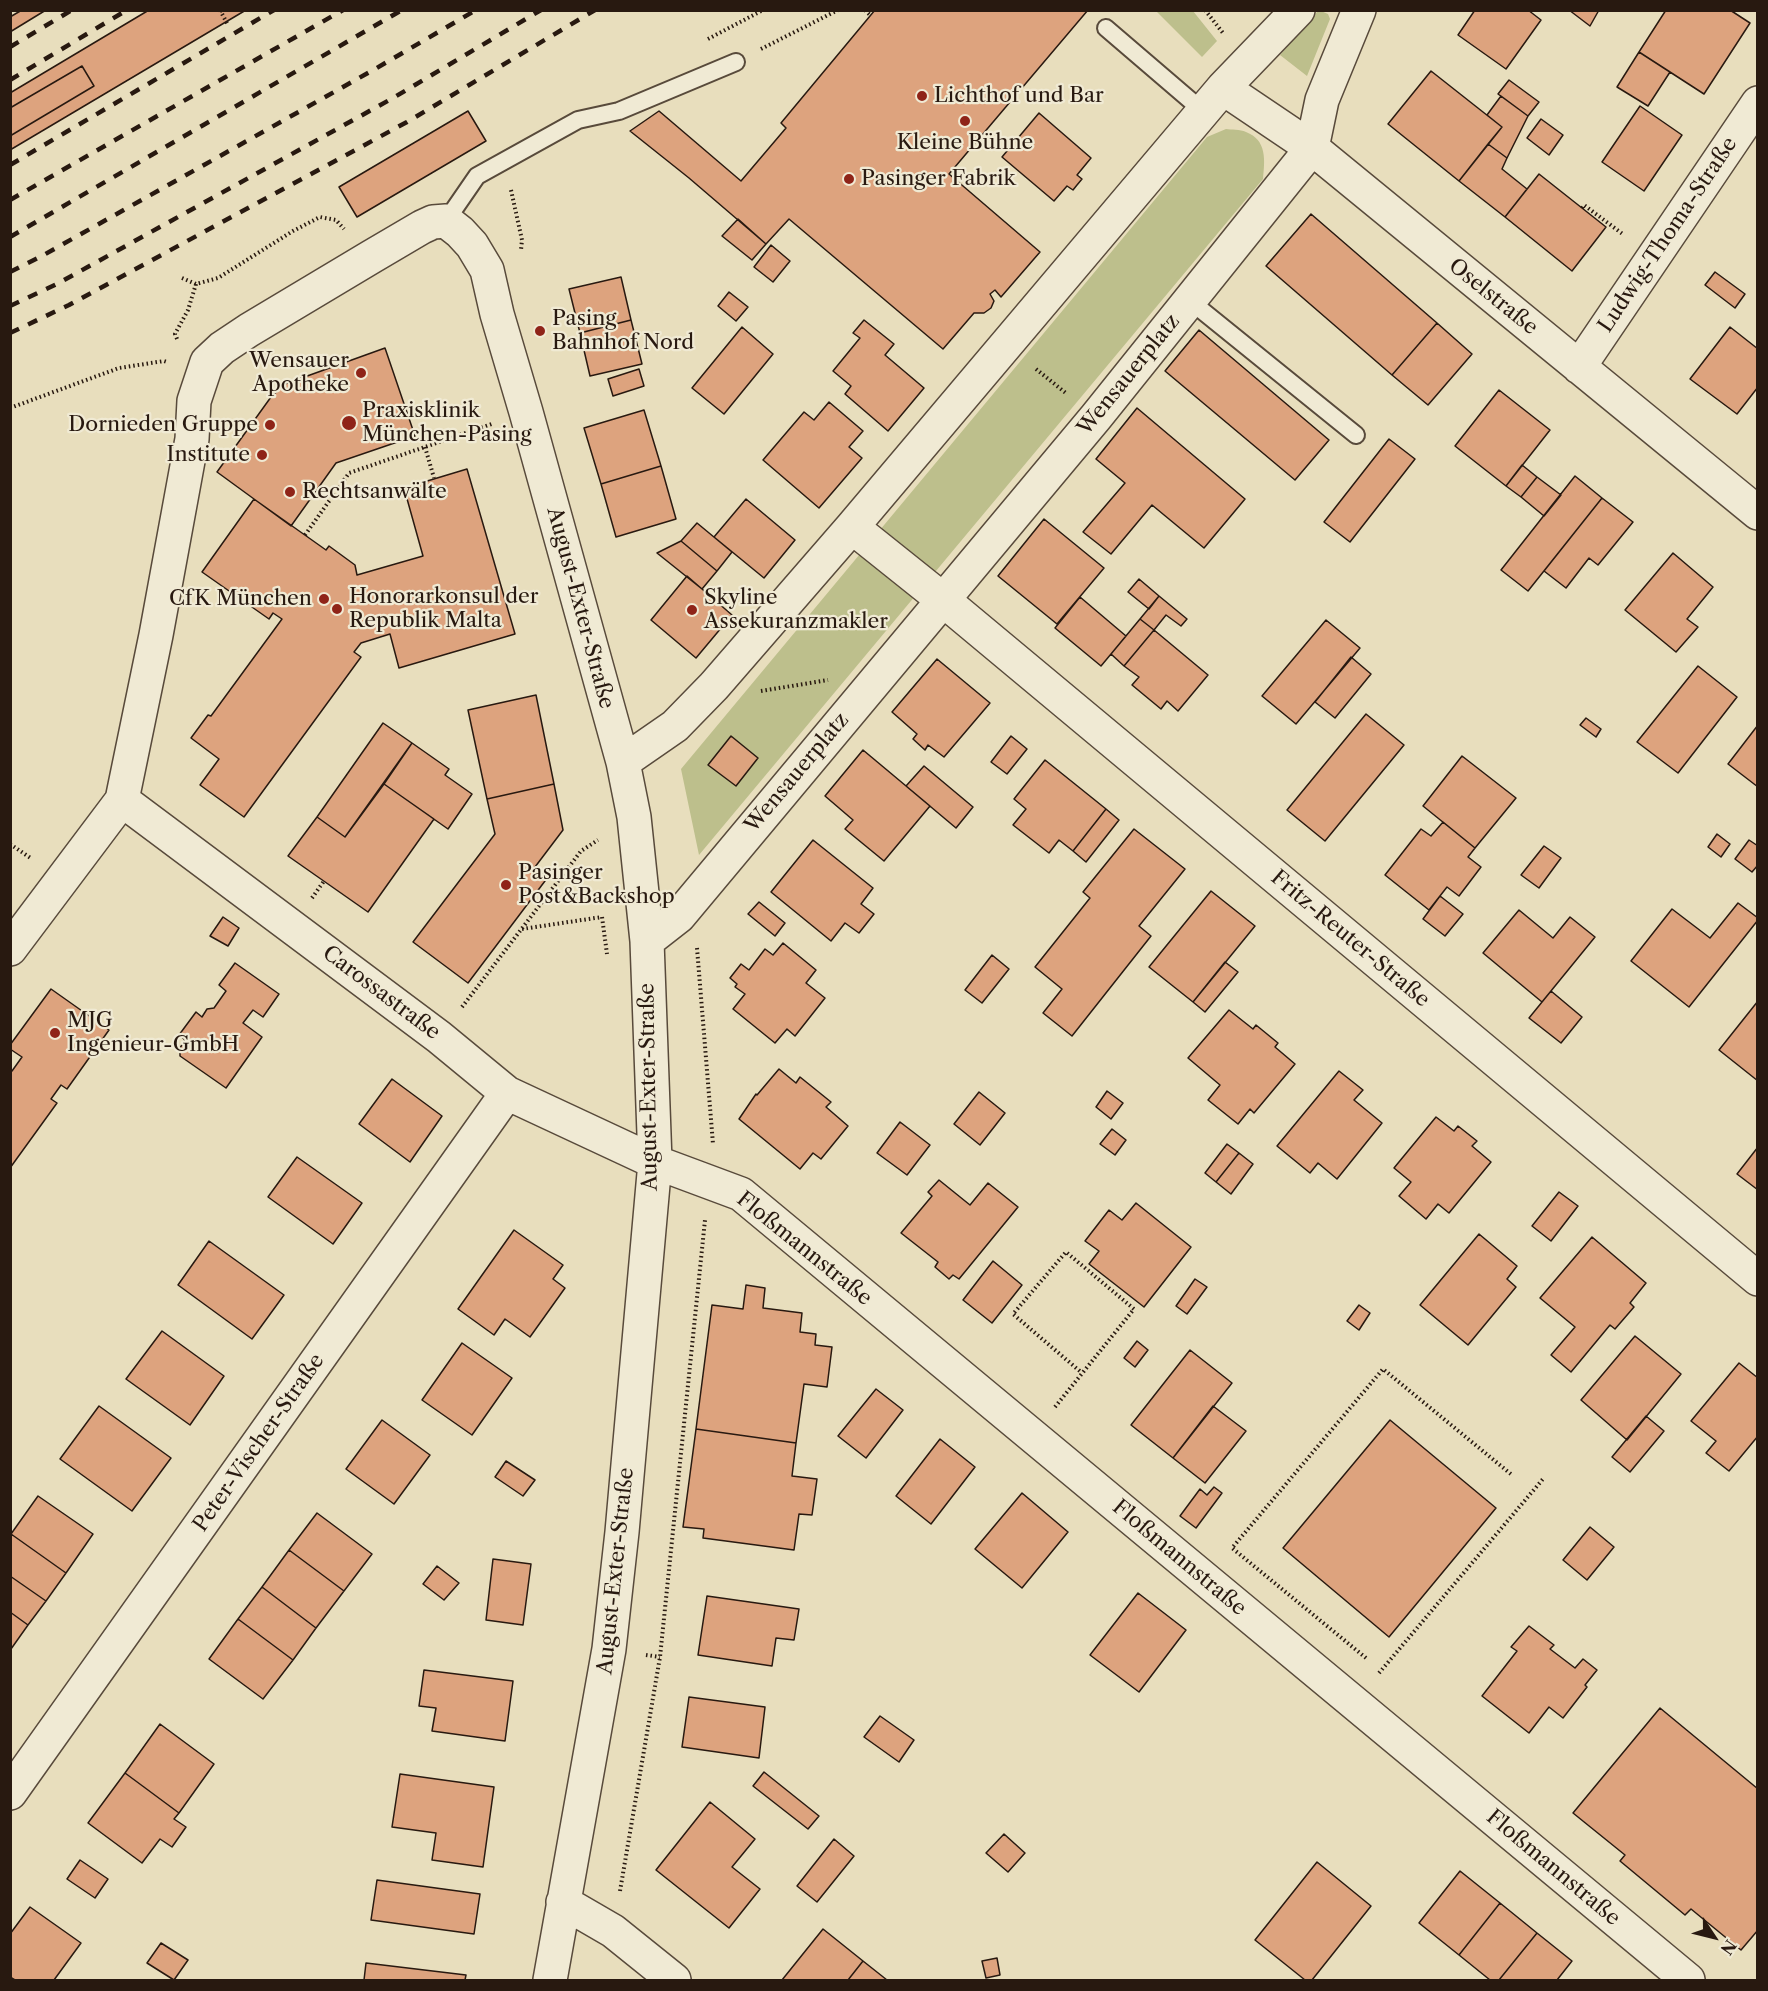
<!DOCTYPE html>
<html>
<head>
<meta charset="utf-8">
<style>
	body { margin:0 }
	#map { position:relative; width:1768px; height:1991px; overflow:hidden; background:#e8debd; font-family:"Libre Caslon Text",serif }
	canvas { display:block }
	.frame { position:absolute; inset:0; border:12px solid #281910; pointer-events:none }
	.north { position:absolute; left:1684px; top:1907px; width:60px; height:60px; -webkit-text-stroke:4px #f0ead4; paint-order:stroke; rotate:125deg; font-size:16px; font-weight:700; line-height:24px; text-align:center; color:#281910 }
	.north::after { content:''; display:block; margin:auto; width:21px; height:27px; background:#281910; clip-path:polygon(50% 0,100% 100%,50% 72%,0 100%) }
</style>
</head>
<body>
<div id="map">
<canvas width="1768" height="1991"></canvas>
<div class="frame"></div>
<div class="north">N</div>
</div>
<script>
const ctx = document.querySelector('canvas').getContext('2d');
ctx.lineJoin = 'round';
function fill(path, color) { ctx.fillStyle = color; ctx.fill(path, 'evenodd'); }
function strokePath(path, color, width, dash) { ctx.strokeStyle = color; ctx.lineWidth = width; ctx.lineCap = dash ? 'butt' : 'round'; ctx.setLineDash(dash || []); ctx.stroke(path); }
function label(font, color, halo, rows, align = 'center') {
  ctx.font = font + ' "Libre Caslon Text",serif'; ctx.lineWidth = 4.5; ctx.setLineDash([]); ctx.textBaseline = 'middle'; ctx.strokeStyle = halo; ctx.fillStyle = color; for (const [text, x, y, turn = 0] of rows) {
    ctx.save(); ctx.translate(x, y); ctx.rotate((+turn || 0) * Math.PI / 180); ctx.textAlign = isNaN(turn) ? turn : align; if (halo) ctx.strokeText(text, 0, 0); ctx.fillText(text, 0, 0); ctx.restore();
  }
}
fill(new Path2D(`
	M1156 11H1193L1217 41 1202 57Z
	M1321 11 1328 14 1330 19 1307 76 1280 55 1317 12Z
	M1226 129C1231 130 1240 129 1246 132 1267 140 1265 160 1263 179L699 855 681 769 1207 137Z`), '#bdbf8c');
const building = new Path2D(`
	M22 10H46L10 32V17Z
	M149 10H220L221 12 224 10H246L10 150V136L94 86 82 66 10 108V93Z
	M875 10H1088L949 174 1040 252 1001 297 995 290 990 294 994 301 991 308 984 313H974L943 349 789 219 766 244 689 178 630 131 659 111 741 181 786 128 781 123Z
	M1475 10H1528L1541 20 1506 69 1458 35Z
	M1569 10H1599L1590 26Z
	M1666 10H1730L1750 23 1704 94 1639 52Z
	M1639 52 1670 72 1648 106 1617 87Z
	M82 66 94 86 10 136V108Z
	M1431 71 1502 127 1459 181 1388 124Z
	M1509 80 1539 102 1528 116 1498 94Z
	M1501 96 1528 116 1507 158 1488 144 1502 127 1487 115Z
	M1640 106 1682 135 1644 191 1602 162Z
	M468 111 486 141 357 217 339 187Z
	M1039 113 1091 158 1077 175 1082 179 1077 185 1073 190 1067 186 1054 201 1002 157Z
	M1541 119 1563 135 1549 155 1527 138Z
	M1488 144 1507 158 1502 169 1527 189 1505 217 1459 181Z
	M1539 174 1606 227 1572 271 1505 217Z
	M1311 214 1437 323 1392 375 1266 266Z
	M738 219 766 244 752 260 722 236Z
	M771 245 790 261 773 282 754 267Z
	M1715 272 1745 294 1735 308 1705 285Z
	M621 277 631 320 580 333 569 289Z
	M729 292 748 307 736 321 718 306Z
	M631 320 642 364 590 376 580 333Z
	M864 320 894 344 885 355 924 388 888 431 845 394 851 386 833 371 860 338 853 333Z
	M1437 323 1472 354 1428 405 1392 375Z
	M742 327 773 354 724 414 692 388Z
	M1730 327 1758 349V387L1737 414 1690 379Z
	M1199 330 1329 440 1295 480 1165 371Z
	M385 348 415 436 336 463 291 526 217 472 271 397 285 384Z
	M639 369 644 386 613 396 608 379Z
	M1499 390 1550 430 1506 486 1455 446Z
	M829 402 863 431 849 447 862 458 819 508 763 460 804 412 814 420Z
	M1137 408 1245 499 1204 548 1152 505 1111 554 1083 532 1125 483 1096 459Z
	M644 410 661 466 601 484 584 428Z
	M1389 439 1415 459 1350 542 1324 522Z
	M1522 465 1537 477 1521 497 1506 486Z
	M661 466 676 519 616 537 601 484Z
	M467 469 515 634 399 668 390 634 361 643 354 652 361 657 244 817 200 785 219 759 191 738 208 715 211 716 282 619 273 613 269 619 202 572 254 499 326 550 329 546 355 565 357 575 423 556 404 488Z
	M1575 476 1602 498 1528 591 1501 570Z
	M1537 477 1561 495 1544 516 1521 497Z
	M1602 498 1633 522 1598 565 1589 558 1566 588 1544 571Z
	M746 499 795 540 764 578 714 537Z
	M1044 519 1104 568 1057 624 998 576Z
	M697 523 732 552 717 571 681 541Z
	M681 541 717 571 702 589 657 553Z
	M1673 553 1713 587 1687 619 1698 627 1676 652 1625 610Z
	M687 576 732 615 696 658 651 620Z
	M1139 579 1159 596 1149 609 1128 592Z
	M1159 596 1187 619 1181 626 1166 615 1154 630 1140 619Z
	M1080 597 1126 636 1101 666 1055 628Z
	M1140 619 1154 630 1124 666 1111 654Z
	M1326 620 1360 648 1296 724 1262 696Z
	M1154 630 1208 675 1178 711 1167 701 1161 709 1132 685 1139 677 1124 666Z
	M1351 657 1371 674 1335 718 1315 702Z
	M937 659 990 703 944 757 928 745 925 750 913 739 917 734 892 712Z
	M1698 666 1737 697 1678 773 1637 742Z
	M536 695 554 784 487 799 468 710Z
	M1366 714 1404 745 1325 841 1287 810Z
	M1586 718 1601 729 1596 737 1580 725Z
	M383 723 412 743 345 837 317 817Z
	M1758 725V787L1728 764Z
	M731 736 758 758 736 786 708 765Z
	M1011 736 1027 749 1007 774 991 762Z
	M412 743 449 769 445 775 472 794 448 829 384 784Z
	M863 750 930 806 884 861 845 829 853 820 825 796Z
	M1462 756 1516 798 1475 848 1423 806Z
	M1045 760 1106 809 1073 851 1059 840 1049 853 1013 825 1026 809 1014 799Z
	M924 766 973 807 956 828 906 786Z
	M384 784 434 819 368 912 288 856 317 817 345 837Z
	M554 784 563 830 535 867 548 877 468 983 413 942 495 834 487 799Z
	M1106 809 1119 820 1086 862 1073 851Z
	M1443 822 1475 848 1468 857 1481 867 1459 896 1447 887 1429 910 1385 875 1421 829 1431 836Z
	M1134 829 1185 869 1139 926 1151 936 1072 1036 1043 1013 1062 989 1035 967 1090 898 1083 892Z
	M1717 834 1730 844 1721 857 1708 847Z
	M813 840 873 888 861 904 874 914 859 933 845 923 831 941 771 892Z
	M1749 840 1758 846V865L1752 872 1735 859Z
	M1544 846 1561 858 1539 888 1521 875Z
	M1211 891 1255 926 1193 1002 1149 967Z
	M1440 896 1463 914 1445 936 1423 919Z
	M759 902 785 923 775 936 748 914Z
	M1738 903 1758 918V920L1689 1007 1631 961 1672 909 1710 938Z
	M1519 910 1553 938 1570 917 1595 937 1542 1002 1483 953Z
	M223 917 239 928 228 946 210 936Z
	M783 943 816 970 806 983 825 998 795 1036 787 1029 775 1043 733 1009 745 994 735 987 737 984 730 978 741 964 749 970 765 949 773 955Z
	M992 955 1009 969 982 1003 965 990Z
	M1225 962 1238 972 1205 1012 1193 1002Z
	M235 963 279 994 263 1017 253 1010 243 1023 262 1037 226 1088 180 1056V1048L185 1040 179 1035 196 1012 202 1017 207 1009 214 1008 226 991 219 985Z
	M51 989 109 1030 67 1089 61 1085 51 1099 57 1103 10 1168V1070L12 1071 22 1057 10 1049V1045Z
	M1551 991 1582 1017 1561 1043 1529 1018Z
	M1758 1001V1081L1719 1050Z
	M1229 1010 1253 1029 1256 1025 1278 1043 1275 1047 1295 1064 1254 1113 1250 1109 1238 1124 1208 1100 1220 1085 1188 1058Z
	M779 1069 796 1083 800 1077 831 1102 826 1107 848 1126 821 1159 813 1153 800 1169 739 1119 756 1094 757 1095Z
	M1339 1071 1363 1090 1354 1100 1382 1123 1337 1179 1318 1163 1310 1173 1277 1146Z
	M392 1079 442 1116 410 1162 359 1124Z
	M1107 1091 1123 1103 1111 1119 1096 1107Z
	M979 1092 1005 1113 980 1145 954 1124Z
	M1436 1117 1454 1131 1458 1126 1477 1141 1472 1146 1491 1162 1449 1213 1438 1204 1426 1219 1399 1196 1411 1182 1394 1168Z
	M900 1122 930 1145 907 1175 877 1153Z
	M1112 1129 1126 1140 1115 1155 1100 1144Z
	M1227 1144 1239 1153 1216 1182 1205 1173Z
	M1758 1147V1190L1737 1174Z
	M1239 1153 1253 1164 1231 1194 1216 1182Z
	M297 1157 362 1203 333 1244 268 1197Z
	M939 1180 970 1205 988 1183 1018 1207 959 1279 953 1275 949 1279 935 1267 938 1262 901 1233 932 1196 928 1192Z
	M1559 1192 1578 1206 1551 1241 1532 1226Z
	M1136 1203 1191 1247 1144 1307 1089 1264 1099 1251 1085 1241 1109 1210 1122 1220Z
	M514 1230 563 1265 553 1279 565 1288 530 1337 505 1319 494 1335 458 1309Z
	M1479 1234 1517 1266 1507 1279 1516 1287 1468 1345 1420 1305Z
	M1592 1237 1646 1283 1630 1303 1634 1307 1615 1329 1610 1325 1571 1372 1551 1355 1575 1327 1540 1298Z
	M209 1241 284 1295 252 1339 178 1285Z
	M993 1261 1022 1285 992 1323 963 1300Z
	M1195 1279 1207 1287 1187 1314 1176 1306Z
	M746 1285 765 1288 763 1308 802 1313 800 1332 816 1334 815 1345 832 1347 827 1387 804 1384 796 1443 696 1429 712 1305 743 1309Z
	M1359 1305 1370 1313 1359 1330 1347 1321Z
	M162 1331 224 1376 190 1425 126 1379Z
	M1635 1336 1681 1374 1627 1440 1581 1400Z
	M1137 1341 1148 1350 1135 1367 1124 1358Z
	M462 1343 512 1378 472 1435 422 1400Z
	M1190 1350 1232 1383 1173 1458 1131 1425Z
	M1739 1363 1758 1378V1436L1729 1471 1706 1453 1716 1441 1691 1421Z
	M876 1389 903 1410 866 1458 838 1436Z
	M99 1406 171 1458 132 1511 60 1459Z
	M1213 1406 1246 1431 1205 1483 1173 1458Z
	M1646 1416 1664 1431 1630 1472 1612 1457Z
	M382 1420 430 1455 394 1504 346 1469Z
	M1390 1420 1496 1508 1389 1637 1283 1548Z
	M696 1429 796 1443 792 1476 817 1479 812 1515 799 1514 794 1550 703 1538 704 1529 683 1527Z
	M940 1439 975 1467 931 1524 896 1496Z
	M506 1461 535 1480 523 1496 495 1477Z
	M1214 1487 1222 1493 1196 1528 1180 1516 1200 1489 1207 1495Z
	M1022 1493 1068 1532 1022 1588 975 1549Z
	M38 1496 93 1534 66 1573 11 1534Z
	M317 1513 372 1554 344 1591 289 1550Z
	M1590 1527 1614 1547 1587 1580 1563 1560Z
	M11 1534 66 1573 46 1601 10 1576Z
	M289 1550 344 1591 316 1628 262 1587Z
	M493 1559 531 1564 523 1625 486 1620Z
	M437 1566 459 1583 444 1600 423 1584Z
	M10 1576 46 1601 28 1625 10 1612Z
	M262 1587 316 1628 293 1660 238 1619Z
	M1138 1593 1186 1630 1139 1692 1090 1655Z
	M707 1596 799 1609 794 1640 776 1638 772 1666 698 1655Z
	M10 1612 28 1625 11 1649 10 1648Z
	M238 1619 293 1660 263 1699 209 1659Z
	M1529 1626 1554 1645 1550 1649 1575 1668 1583 1659 1597 1670 1585 1685 1587 1687 1563 1718 1549 1707 1529 1733 1482 1696 1517 1651 1511 1647Z
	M424 1670 513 1681 505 1741 432 1731 436 1708 419 1706Z
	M689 1697 765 1707 759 1758 682 1747Z
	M1660 1708 1758 1789V1930L1741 1950 1691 1909 1685 1915 1620 1861 1625 1855 1573 1813Z
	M880 1716 914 1740 899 1762 864 1737Z
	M160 1724 214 1764 179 1813 125 1773Z
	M764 1772 819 1816 808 1829 753 1786Z
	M125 1773 179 1813 174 1819 186 1827 172 1847 160 1839 142 1863 88 1823Z
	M400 1774 494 1787 483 1867 432 1860 436 1833 392 1827Z
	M710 1802 755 1839 732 1867 760 1889 729 1928 656 1870Z
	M1004 1834 1025 1853 1008 1872 986 1853Z
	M834 1839 854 1856 817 1902 797 1886Z
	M80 1860 108 1879 95 1898 67 1879Z
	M1317 1862 1371 1906 1312 1980H1305L1255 1940Z
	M1460 1871 1500 1903 1459 1955 1419 1923Z
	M377 1880 480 1894 474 1934 371 1920Z
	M1500 1903 1537 1933 1499 1980H1490L1459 1955Z
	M30 1907 81 1943 54 1980H15L10 1977V1934Z
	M823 1929 863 1961 848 1980H782Z
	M1537 1933 1572 1961 1557 1980H1499Z
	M161 1943 188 1960 174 1980 147 1963Z
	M997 1958 1000 1975 986 1978 982 1961Z
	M863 1961 887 1980H848Z
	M366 1963 466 1975 465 1980H364Z`);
fill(building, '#dda37e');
strokePath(building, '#281910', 1.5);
const service = new Path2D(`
	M1106 28 1204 112
	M446 221 477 176 578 120 619 111 736 62
	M1189 300 1356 435`);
const minor = new Path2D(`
	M1223 88 1312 148 1758 513
	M1579 367 1758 103
	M852 527 942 599 1758 1279
	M623 762 675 726 714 686 852 527 1223 88 1298 10
	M122 800 439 1037 507 1093 655 1162 741 1194 1688 1980
	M647 941 679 916 1096 417 1312 148 1322 100 1359 10
	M10 949 122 800 156 635 192 439 194 401 207 362 222 348 249 330 371 257 422 227 433 222 446 221 460 232 472 245 487 270 497 314 526 412 623 762 634 817 647 941 655 1162 622 1532 609 1649 550 1980
	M10 1793 507 1093
	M563 1902 613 1931 674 1980`);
strokePath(service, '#584a3b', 20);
strokePath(minor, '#584a3b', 36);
strokePath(new Path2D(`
	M220 10 228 25
	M865 10 871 16
	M1205 10 1223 33
	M708 39 763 10
	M761 49 838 10
	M511 190 522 240 521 250
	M1582 208 1584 205 1624 235
	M182 278 196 284 218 278 293 231 320 217 336 220 344 229
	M177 339 175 334 188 310 196 284
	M1036 369 1067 394
	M10 408 119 368 164 361 167 362
	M425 447 434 478
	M305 535 349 473 492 424
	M761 691 828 680
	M10 844 32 859
	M312 898 324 881
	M522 929 602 917 607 954
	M697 948 713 1144
	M462 1007 581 851 598 840
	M1055 1407 1134 1309 1066 1252 1013 1314 1082 1373
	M646 1655 660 1657
	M1366 1658 1232 1548 1383 1369 1512 1475
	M1379 1673 1543 1479
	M620 1891 660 1657 705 1220`), '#281910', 4, [1.5, 3]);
strokePath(service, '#f0ead4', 16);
strokePath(minor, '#f0ead4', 33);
strokePath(new Path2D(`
	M10 47 72 10
	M10 80 127 10
	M10 165 274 10
	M10 200 343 10
	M10 237 402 10
	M10 272 40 257 375 69 476 10
	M10 306 57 284 393 98 541 10
	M10 333 69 305 407 122 595 10`), '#281910', 4.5, [10, 10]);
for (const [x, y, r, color] of [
	[922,96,6,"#8f2418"],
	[965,121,6,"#8f2418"],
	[849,179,6,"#8f2418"],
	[540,331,6,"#8f2418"],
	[361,373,6,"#8f2418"],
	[349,423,8,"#8f2418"],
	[270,425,6,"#8f2418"],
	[262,455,6,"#8f2418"],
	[290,492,6,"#8f2418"],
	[324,599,6,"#8f2418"],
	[337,609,6,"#8f2418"],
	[692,610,6,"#8f2418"],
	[506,885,6,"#8f2418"],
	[55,1033,6,"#8f2418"]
]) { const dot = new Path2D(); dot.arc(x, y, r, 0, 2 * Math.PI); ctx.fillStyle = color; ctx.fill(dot); strokePath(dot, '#f0ead4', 2); }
label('21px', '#281910', '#f0ead4', [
	["Lichthof und Bar",934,96],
	["Kleine Bühne",965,143,"center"],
	["Pasinger Fabrik",861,179],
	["Pasing",552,319],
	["Bahnhof Nord",552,343],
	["Wensauer",349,361,"right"],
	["Apotheke",349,385,"right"],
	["Praxisklinik",362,411],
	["München-Pasing",362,435],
	["Dornieden Gruppe",258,425,"right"],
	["Institute",250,455,"right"],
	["Rechtsanwälte",302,492],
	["Honorarkonsul der",349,597],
	["Republik Malta",349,621],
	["Skyline",704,598],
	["Assekuranzmakler",704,622],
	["CfK München",312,599,"right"],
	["Pasinger",518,873],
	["Post&Backshop",518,897],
	["MJG",67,1021],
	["Ingenieur-GmbH",67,1045]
], 'left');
label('21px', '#281910', '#f0ead4', [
	["Ludwig-Thoma-Straße",1668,235,-56],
	["Oselstraße",1493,297,39],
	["Wensauerplatz",1129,375,-51],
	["August-Exter-Straße",580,608,75],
	["Wensauerplatz",797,773,-50],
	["Fritz-Reuter-Straße",1350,939,40],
	["Carossastraße",381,993,37],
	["August-Exter-Straße",649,1087,-91],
	["Floßmannstraße",804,1249,39],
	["Peter-Vischer-Straße",259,1443,-55],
	["Floßmannstraße",1179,1558,40],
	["August-Exter-Straße",616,1571,-84],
	["Floßmannstraße",1553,1868,40]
]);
</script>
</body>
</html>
